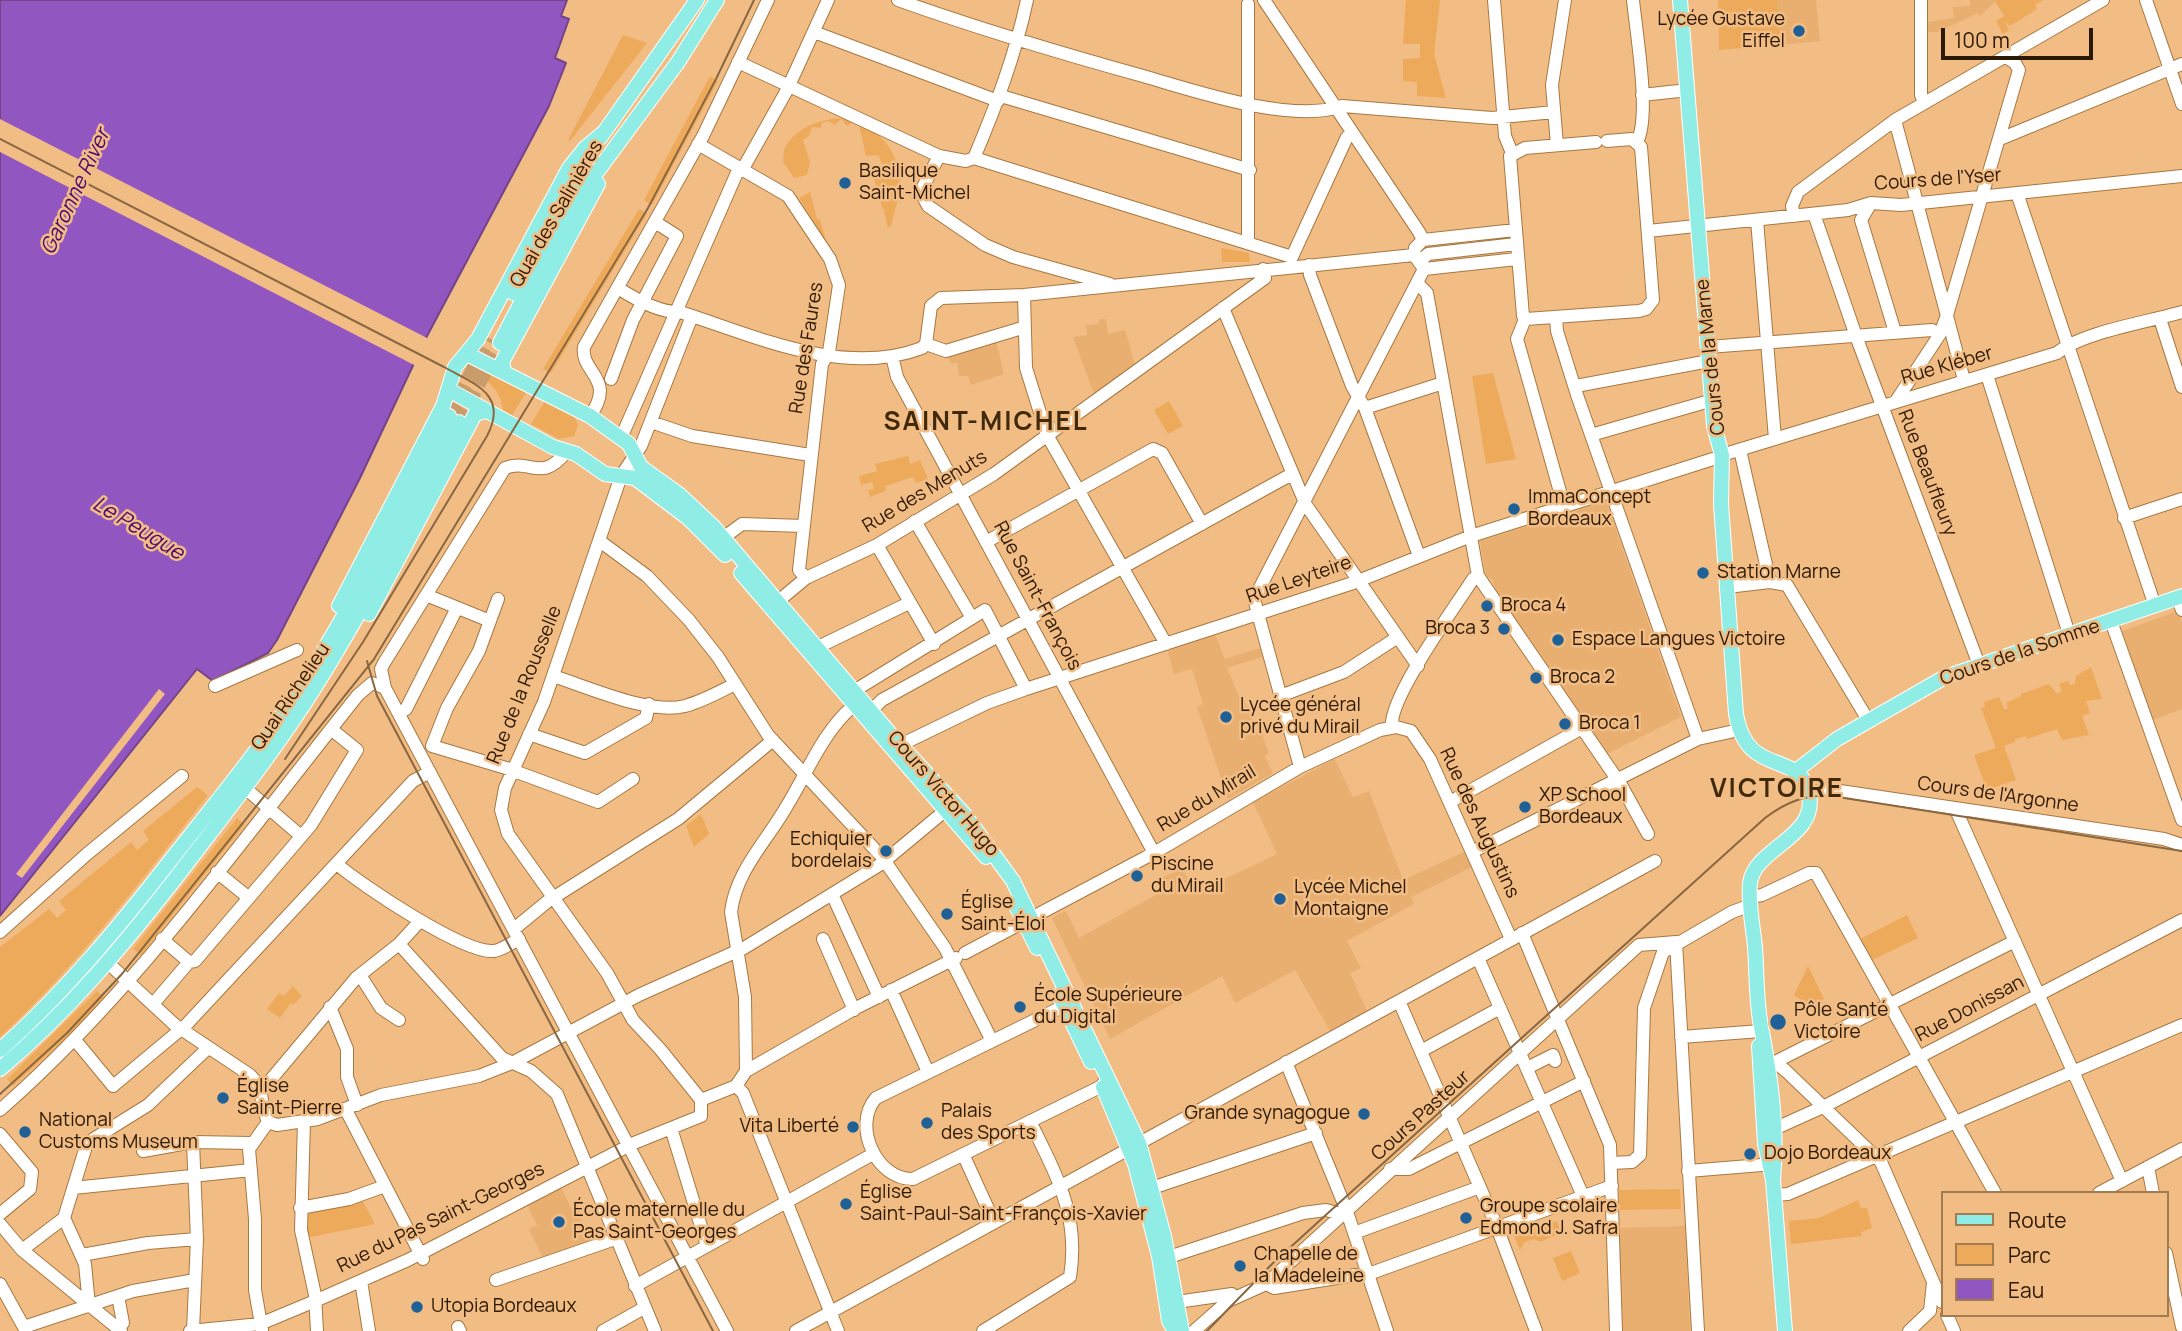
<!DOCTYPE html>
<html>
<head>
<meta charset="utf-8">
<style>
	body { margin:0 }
	#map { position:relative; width:2182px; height:1331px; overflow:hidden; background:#f1bd85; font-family:Manrope,sans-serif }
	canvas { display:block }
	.legend { position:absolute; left:1941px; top:1191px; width:228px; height:126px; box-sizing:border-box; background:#f1bd85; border:2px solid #a27b51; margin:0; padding:9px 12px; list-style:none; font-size:21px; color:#2c1903 }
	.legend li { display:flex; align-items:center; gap:14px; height:35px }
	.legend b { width:35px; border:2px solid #a27b51 }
	.scale { position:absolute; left:1941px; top:28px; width:152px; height:32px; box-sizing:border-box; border:4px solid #2c1903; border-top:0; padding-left:9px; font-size:21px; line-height:24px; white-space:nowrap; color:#2c1903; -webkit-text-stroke:5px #f1bd85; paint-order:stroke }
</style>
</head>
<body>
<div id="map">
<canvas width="2182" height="1331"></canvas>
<ul class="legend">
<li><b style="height:9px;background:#8fede6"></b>Route</li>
<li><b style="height:19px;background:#eeaa5b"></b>Parc</li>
<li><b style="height:19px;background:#9256c1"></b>Eau</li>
</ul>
<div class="scale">100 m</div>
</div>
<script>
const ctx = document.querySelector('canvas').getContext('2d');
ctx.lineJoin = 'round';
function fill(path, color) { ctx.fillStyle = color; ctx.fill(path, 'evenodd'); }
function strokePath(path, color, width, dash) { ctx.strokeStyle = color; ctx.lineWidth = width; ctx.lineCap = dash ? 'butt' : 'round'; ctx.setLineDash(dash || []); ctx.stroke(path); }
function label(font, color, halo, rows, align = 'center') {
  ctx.font = font + ' Manrope,sans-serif'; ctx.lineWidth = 5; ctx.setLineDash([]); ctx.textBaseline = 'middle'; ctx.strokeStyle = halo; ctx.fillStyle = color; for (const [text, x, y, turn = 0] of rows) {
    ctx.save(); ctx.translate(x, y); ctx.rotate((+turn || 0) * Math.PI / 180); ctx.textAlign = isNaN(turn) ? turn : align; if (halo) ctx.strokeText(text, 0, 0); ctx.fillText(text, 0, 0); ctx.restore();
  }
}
fill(new Path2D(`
	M1777 0H1816L1820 41 1781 45Z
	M1970 0H1997L1980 16 1978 13 1938 32H1927V22L1954 18 1953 7 1970 6Z
	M1099 319H1106L1108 334 1125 330 1135 365 1094 394 1073 337 1087 335 1086 325 1099 324Z
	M996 341 1004 374 971 385 968 376H959L957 362 952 364 947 356Z
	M1606 501 1681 717 1607 754 1496 591 1492 579 1486 576 1480 541Z
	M2178 611 2182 622V709L2153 720 2122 631Z
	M1215 634 1225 659 1260 648 1262 657 1227 668 1241 701 1245 700 1257 733 1261 732 1269 753 1265 756 1273 773 1228 799 1197 707 1203 704 1192 669 1174 674 1167 649Z
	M1335 759 1353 797 1369 791 1403 880 1464 852 1472 867 1411 897 1414 904 1347 941 1361 968 1350 973 1367 1011 1330 1031 1295 970 1235 1003 1222 976 1110 1039 1052 918 1066 911 1079 938 1168 888 1162 878 1182 868 1195 893 1277 854 1253 802Z
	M561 1187 574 1214 578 1213 591 1243 543 1258 529 1229 537 1225 527 1205Z
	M1685 1226 1690 1331H1621L1618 1228Z`), '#e8af71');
fill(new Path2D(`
	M1406 0H1440L1434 54 1446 98 1417 96V82L1403 81V59L1420 58V44H1403Z
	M1718 0H1777L1781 45 1719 50Z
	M1997 0H2043L2035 5 2037 9 2010 26 2005 22 2009 30 2003 34 1996 21 2004 16 1995 1Z
	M623 35 647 43 570 141 568 140Z
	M710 76 718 81 652 205 644 200Z
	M839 118C872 122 900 147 900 183 900 197 894 212 891 226L888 228 884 212 886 209 883 210 880 200 883 197H879L874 178 884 172 879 155 866 156 859 125 853 122 847 126 841 119 835 125 829 121 822 123 821 128 812 127 809 136 803 140 810 162 807 175 794 178 783 162 784 150C793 129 817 120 839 118Z
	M810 192 817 219 820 220 827 244 799 198Z
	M639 209 647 214 551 373 543 369Z
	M1221 248 1249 253 1250 262H1222Z
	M473 366 527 391 512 415 503 410C500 387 486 379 466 370Z
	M1493 373 1516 459 1486 464 1472 376Z
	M545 401 574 416 578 425 574 436 559 439 531 424Z
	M1169 401 1183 426 1168 434 1154 410Z
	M908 456 910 464 920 460 928 479 916 483 913 477 885 486 886 491 870 497 868 490 874 489 872 482 861 485 859 476 877 471 875 464Z
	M2091 667 2102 699 2086 701 2090 713 2082 716 2089 735 2062 740 2057 729 2027 739 2026 736 2015 739V742L2004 746 2016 780 1987 790 1974 755 1996 748 1981 708 1985 707 1984 702 1999 697 2005 710 2008 708 2006 703 2021 696V694L2049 684 2057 694 2062 691 2059 684 2068 681 2070 685 2075 684 2076 676Z
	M197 787 208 795C142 879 79 964 0 1037V947L49 909 57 918 66 910 59 901 131 842 137 850 149 840 143 831Z
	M701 814 709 834 694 847 686 826Z
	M237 818 245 824 141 955 133 949Z
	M1907 915 1918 938 1872 960 1860 939Z
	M1808 966 1824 999 1810 1006 1794 995Z
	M293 986 302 996 293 1005 291 1003 280 1018 267 1009 279 993 284 996Z
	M97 991 104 997 69 1035 13 1086 7 1079Z
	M1680 1189 1681 1209 1620 1210 1619 1190Z
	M361 1198 375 1224 306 1238 302 1211Z
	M1858 1200 1861 1208H1867L1872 1228 1861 1232 1862 1236 1791 1244 1789 1221 1819 1218Z
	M1557 1221 1561 1233 1540 1242 1534 1239 1525 1242 1520 1250 1514 1236Z
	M1571 1251 1580 1273 1562 1281 1553 1258Z`), '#eeaa5b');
const water = new Path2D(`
	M0 0H567L561 16 569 19 555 58 566 63 549 106 426 338 360 478 277 640 268 653 213 681 197 669 0 916Z`);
fill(water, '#9256c1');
strokePath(water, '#734488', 2);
fill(new Path2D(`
	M0 119 429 339 416 366 0 152Z
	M159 689 165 694 22 878 16 874Z`), '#f1bd85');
strokePath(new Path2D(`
	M449 416 489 338
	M459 422 500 343`), '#ca9c6b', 14, [14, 7]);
const minor = new Path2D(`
	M898 0C979 29 1060 53 1143 76 1195 91 1291 124 1342 106L1492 118 1554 112
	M1264 0 1419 232 1423 240 1415 248 1414 255 1424 269 1254 599 1300 767
	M1494 0 1505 136 1512 153
	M1633 0C1636 32 1651 116 1637 142
	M1921 0V95L1924 103
	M2146 0 2182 104
	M1248 4V243
	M814 32 998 101
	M738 62 939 156 966 161 974 158C996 106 1015 56 1027 0
	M1642 95 1688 90
	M1001 96 1250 170
	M1895 120 1964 380
	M2000 139 2182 64
	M1596 142 1525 148 1510 156 1523 316 1526 319 1639 311 1646 309 1653 300 1641 147 1632 139 1607 141
	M698 144 788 196 830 259 839 285 829 352 822 364 799 570 806 578
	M1557 145 1552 85 1565 0
	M939 156 923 187 922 195 928 206 985 245 1013 257 1110 284
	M974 158 1292 257
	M2017 193 2155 606
	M1871 203 1861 220 1895 332
	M1814 214 1856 336 1979 665
	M1794 216 1792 206 1798 192 1895 120 2103 0
	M1757 220 1775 439
	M1648 231 1848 210 1871 203 1901 205 2182 176
	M1423 240 1515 230
	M1292 257 1347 137 1353 134
	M1419 262 1428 254 1516 244
	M1309 265 1310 275 1352 386 1365 408 1419 556
	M1424 269 1517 259
	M1418 284 1427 293 1478 576 1621 785 1648 834
	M618 288C635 299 659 313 680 312 755 336 844 378 922 348L926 344 931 306 941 298 1024 295 1414 255
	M1024 295 1026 368 1047 435 1166 644
	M1223 308 1306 505 1418 666
	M692 316 641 446 621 476 544 702 505 788 501 810 508 834 607 973 633 1020 660 1049 701 1100
	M1556 318 1557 331 1577 395 1698 739
	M1525 319 1517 339 1564 506
	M2160 319 2182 387
	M926 344 946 351 1022 328
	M1708 347 1932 330 1940 334
	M892 356 897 377 1154 853
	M1987 375 2069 634
	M611 379 633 320 677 236 655 222
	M1576 386 1709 361
	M1896 401 1940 334 1947 315 2019 70 2015 63 2006 57
	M1365 408 1443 383
	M590 416C617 378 580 373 584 347L703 136 768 0
	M651 422 692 436 810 455
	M1591 435 1713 400
	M621 438 739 168 745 165 787 90 828 0
	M1740 450 1770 582
	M567 451C541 484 531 458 505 468L384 663 381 669 385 688 727 1331
	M1722 455 2057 353C2083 332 2148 322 2182 312
	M2124 518 2182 499
	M915 521 972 618
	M723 538 742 524 804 526
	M601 542 647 576 689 620 718 657 768 735 882 857 945 948 992 1041
	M986 542 1153 449 1162 453 1202 524
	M877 545 934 644
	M1727 587 1770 582 1787 585 1868 720
	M426 595 490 621
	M2177 598 2182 610
	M770 608 806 578 877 545 994 474 1265 278 1263 269
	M2111 621 2182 820
	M816 648 909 603
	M553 676C588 687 649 715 685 706 703 701 719 692 735 684
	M215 686 297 650
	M854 691 985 610 1026 689
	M1280 696 1344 672 1398 637
	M871 711 882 700 1292 474
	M399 713 406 709 457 608
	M1392 727C1388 699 1455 607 1473 579L1478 576
	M529 734 585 753 646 718 649 704
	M432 746 506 768 598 802 633 779
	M432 746 447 708 479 651 498 599
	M892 749 987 703 1026 689 1353 583 1471 536 1713 459
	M245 788 301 836
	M1808 791H1840L2164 839 2182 845
	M1450 802 1582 728
	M1956 810 2122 1181
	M1472 852 1698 739 1739 730
	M338 865C363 886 464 954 494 951 502 950 511 943 519 939
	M217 872 249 898
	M832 894 879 997
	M1751 897 1762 895 1809 873H1816L1995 1193
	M514 929 548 901 678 819 773 740
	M0 932 87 854 182 776
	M1522 933 1610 1145 1616 1331
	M162 939 189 962
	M823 939 854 1010
	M1676 942 1698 1331
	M399 944 502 1058 531 1071 557 1094 655 1331
	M965 953 1154 853 1300 767 1380 730 1396 727 1411 731 1430 759 1511 939
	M1478 958 1583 1196
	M107 962 175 1025 250 1075 260 1086
	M360 975 381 1008 399 1020
	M891 990 928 1072
	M1399 1001 1495 1222 1536 1331
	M153 1004 189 962 195 961 311 825 357 750 331 729
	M330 1007 347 1049V1077L357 1105
	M1073 1007 1064 1006 876 1098C852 1125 876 1180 913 1179L1102 1086 1107 1077
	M1681 1037 1761 1031
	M75 1040 113 1086 186 1025 413 781 430 772
	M1421 1051 1500 1008
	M1286 1062 1346 1209 1387 1331
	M1769 1062H1775L1786 1071 1881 1162 1942 1302
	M1775 1062 2015 941
	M1527 1068 1553 1055 1555 1061
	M746 1071 745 997 731 912C736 870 768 840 788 804 808 771 823 732 853 706
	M260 1086 268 1083 356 978 399 944 420 921
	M260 1086 263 1108 268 1122
	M736 1086 743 1093 838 1331
	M736 1086 746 1071 856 1008 956 958
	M0 1110C137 990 244 837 358 695L372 683 385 688
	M346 1110 423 1259
	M304 1121 301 1230 315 1295 317 1331
	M268 1122 277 1125 318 1119 381 1095 479 1076 512 1063 639 995 744 948 881 864 947 809 948 803
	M671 1128 707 1246
	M1774 1129 1825 1106 2182 920
	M0 1134 32 1172 30 1189 0 1214
	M193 1142 250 1143
	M143 1151 193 1142 197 1239 193 1330
	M963 1154 994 1222
	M1611 1163 1632 1162 1640 1155 1644 1008 1663 952 1732 912 1751 905
	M2148 1167 2153 1193
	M1390 1169H1409L1584 1081
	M1688 1171 1774 1164
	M73 1188 251 1170
	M1143 1191 1316 1133
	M2099 1193 2182 1149
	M1774 1195 1788 1194 2182 1025
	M300 1208 349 1199 385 1186
	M64 1218 85 1264 89 1305
	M0 1224 22 1250 121 1331
	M1354 1233 1480 1187
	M22 1250 64 1218 87 1143 148 1105 208 1048
	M2166 1253 2182 1327
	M82 1255 148 1243 197 1239
	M1169 1257 1303 1213 1326 1210 1341 1214
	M496 1280 615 1239
	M361 1281 369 1331
	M0 1284 26 1331
	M1266 1284 1274 1288 1374 1272 1612 1186
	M635 1286 873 1154
	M118 1296 123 1323 118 1329
	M1177 1302 1232 1294 1234 1297
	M1947 1315 1954 1331
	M24 1327 133 1291 195 1280
	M458 1327 460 1331
	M262 1330 255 1290V1219L249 1149 268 1122
	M190 1331 260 1324 315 1301 408 1260 634 1143 701 1116V1100L736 1086
	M603 1331 644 1308
	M796 1331 1655 861
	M983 1331 1070 1277C1080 1215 1056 1175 1030 1121
	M1194 1331 1228 1301 1266 1284 1639 945 1676 942
	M1909 1331 1930 1311 1933 1283`);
const major = new Path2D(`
	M1680 0 1714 426 1722 455 1721 504 1736 714C1747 780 1800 748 1809 794 1818 838 1755 847 1750 883 1748 903 1753 927 1755 947 1757 975 1756 1005 1762 1032 1771 1081 1778 1130 1773 1180
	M600 138 697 0
	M513 293 581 166
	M500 343 569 210 678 62 717 0
	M467 354 590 416 629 444 641 467 680 495 713 526 893 737 965 815 1013 881 1139 1143 1164 1236 1182 1331
	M504 371 502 362 598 184
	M449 390 553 447 576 454 605 474 635 478 688 518 725 555
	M741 573 986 857
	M339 606 443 406 455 367 478 339 569 168 585 148 604 132
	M369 614 475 414 486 411
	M1796 771 1837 739 1945 677 2182 596
	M1015 904 1037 948
	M1059 995 1091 1062
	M1759 1046 1765 1144 1773 1180 1785 1331
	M0 1050C64 993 118 928 170 861 217 801 266 742 307 677 360 593 404 505 449 416
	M0 1069C67 1013 122 947 175 879 223 816 273 754 315 687 369 602 413 511 459 422
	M1103 1087 1135 1164 1159 1256 1169 1321 1175 1331`);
strokePath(minor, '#a87841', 14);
strokePath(major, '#fff', 16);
strokePath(minor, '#fff', 12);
strokePath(major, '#8fede6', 14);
strokePath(new Path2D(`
	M0 139 444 367C474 384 509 394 487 436L363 642 285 759
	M367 661 377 696 713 1331
	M0 1094 67 1033 121 975 374 659 648 208 716 79 754 0
	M1207 1331 1272 1264 1328 1213 1765 818C1786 802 1806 794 1832 796L2182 851`), '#896741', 2);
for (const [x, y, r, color] of [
	[1799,31,7,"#1f6096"],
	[845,183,7,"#1f6096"],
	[1514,509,7,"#1f6096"],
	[1703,573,7,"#1f6096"],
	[1487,606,7,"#1f6096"],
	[1504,629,7,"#1f6096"],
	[1558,640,7,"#1f6096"],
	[1536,678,7,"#1f6096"],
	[1226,717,7,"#1f6096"],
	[1565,724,7,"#1f6096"],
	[1525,807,7,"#1f6096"],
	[886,851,7,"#1f6096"],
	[1137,876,7,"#1f6096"],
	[1280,899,7,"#1f6096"],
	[947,914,7,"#1f6096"],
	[1020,1007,7,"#1f6096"],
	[1778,1022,9,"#1f6096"],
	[223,1098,7,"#1f6096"],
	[1364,1114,7,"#1f6096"],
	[927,1123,7,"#1f6096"],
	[853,1127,7,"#1f6096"],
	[25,1132,7,"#1f6096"],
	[1750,1154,7,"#1f6096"],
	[846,1204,7,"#1f6096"],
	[1466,1218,7,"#1f6096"],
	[559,1222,7,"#1f6096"],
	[1240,1266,7,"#1f6096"],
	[417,1307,7,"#1f6096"]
]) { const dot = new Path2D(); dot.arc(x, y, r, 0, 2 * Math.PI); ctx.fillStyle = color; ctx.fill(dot); strokePath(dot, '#f1bd85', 2.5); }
label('19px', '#2c1903', '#f1bd85', [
	["Lycée Gustave",1785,20,"right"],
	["Eiffel",1785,42,"right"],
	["Basilique",859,172],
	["Saint-Michel",859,194],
	["ImmaConcept",1528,498],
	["Bordeaux",1528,520],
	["Station Marne",1717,573],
	["Broca 4",1501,606],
	["Broca 3",1490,629,"right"],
	["Espace Langues Victoire",1572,640],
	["Broca 2",1550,678],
	["Lycée général",1240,706],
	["privé du Mirail",1240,728],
	["Broca 1",1579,724],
	["XP School",1539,796],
	["Bordeaux",1539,818],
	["Echiquier",872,840,"right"],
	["bordelais",872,862,"right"],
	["Piscine",1151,865],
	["du Mirail",1151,887],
	["Lycée Michel",1294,888],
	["Montaigne",1294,910],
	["Église",961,903],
	["Saint-Éloi",961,925],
	["École Supérieure",1034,996],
	["du Digital",1034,1018],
	["Pôle Santé",1794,1011],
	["Victoire",1794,1033],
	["Église",237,1087],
	["Saint-Pierre",237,1109],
	["Palais",941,1112],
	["des Sports",941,1134],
	["Grande synagogue",1350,1114,"right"],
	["National",39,1121],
	["Customs Museum",39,1143],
	["Vita Liberté",839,1127,"right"],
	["Dojo Bordeaux",1764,1154],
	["Église",860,1193],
	["Saint-Paul-Saint-François-Xavier",860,1215],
	["Groupe scolaire",1480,1207],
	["Edmond J. Safra",1480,1229],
	["École maternelle du",573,1211],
	["Pas Saint-Georges",573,1233],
	["Chapelle de",1254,1255],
	["la Madeleine",1254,1277],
	["Utopia Bordeaux",431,1307]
], 'left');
label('19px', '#2c1903', '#f1bd85', [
	["Cours de l'Yser",1938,180,-4],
	["Quai des Salinières",557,214,-60],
	["Rue des Faures",807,348,-81],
	["Cours de la Marne",1711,357,-96],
	["Rue Kléber",1947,366,-16],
	["Rue Beaufleury",1927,473,69],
	["Rue des Menuts",925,492,-31],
	["Rue Leyteire",1299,580,-19],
	["Rue Saint-François",1037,596,62],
	["Cours de la Somme",2020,653,-19],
	["Rue de la Rousselle",525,685,-68],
	["Quai Richelieu",291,697,-56],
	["Cours Victor Hugo",943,794,49],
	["Cours de l'Argonne",1998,795,8],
	["Rue du Mirail",1207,799,-31],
	["Rue des Augustins",1479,823,65],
	["Rue Donissan",1970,1009,-28],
	["Cours Pasteur",1421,1116,-42],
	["Rue du Pas Saint-Georges",441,1218,-26]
]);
label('italic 21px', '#4c0b72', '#f1bd85', [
	["Garonne River",76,192,-65],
	["Le Peugue",138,529,31]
]);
ctx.letterSpacing = '2px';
label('bold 26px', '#41290b', '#f1bd85', [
	["SAINT-MICHEL",986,423],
	["VICTOIRE",1777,790]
]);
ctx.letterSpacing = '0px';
</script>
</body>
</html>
